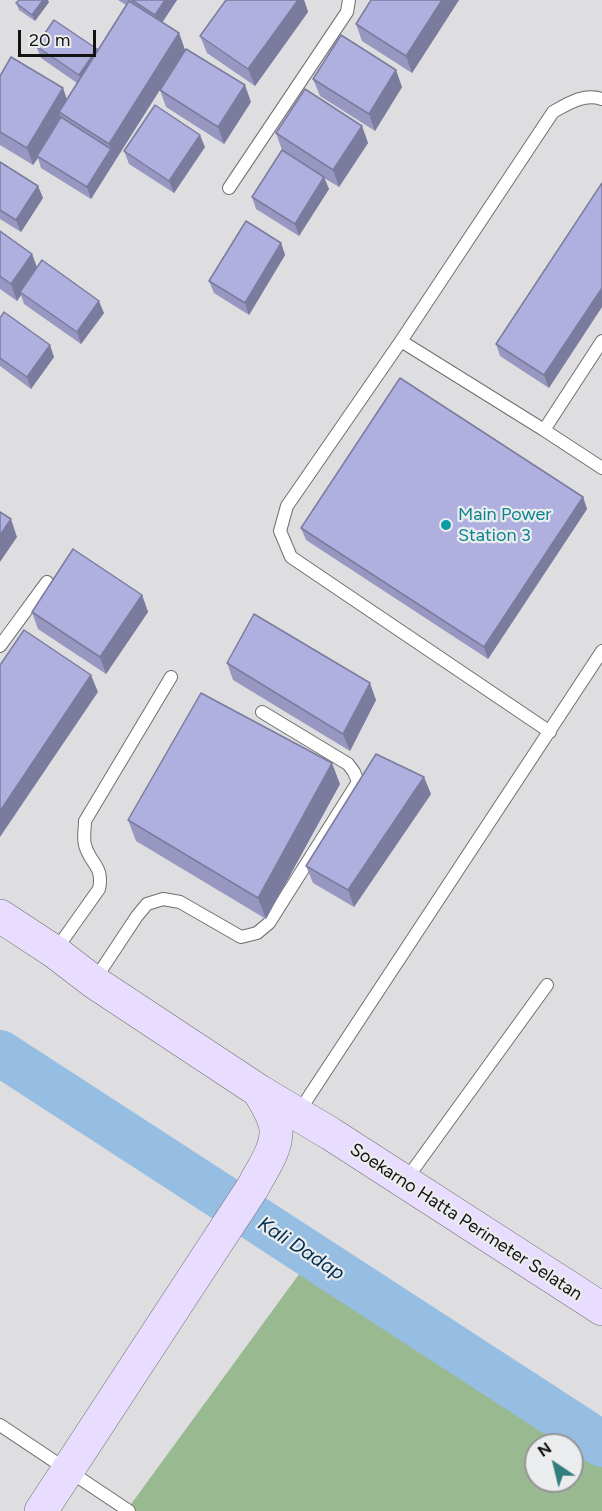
<!DOCTYPE html>
<html>
<head>
<meta charset="utf-8">
<style>
	body { margin:0 }
	#map { position:relative; width:602px; height:1511px; overflow:hidden; background:#dedee0; font-family:Figtree,sans-serif }
	canvas { display:block }
	.north { position:absolute; left:524px; top:1433px; width:60px; height:60px; box-sizing:border-box; background:#ebeced; border:2px solid #959596; border-radius:50%; rotate:325deg; font-size:16px; font-weight:700; line-height:24px; text-align:center; color:#131314 }
	.north::after { content:''; display:block; margin:auto; width:21px; height:27px; background:#357e80; clip-path:polygon(50% 0,100% 100%,50% 72%,0 100%) }
	.scale { position:absolute; left:18px; top:30px; width:78px; height:27px; box-sizing:border-box; border:3px solid #131314; border-top:0; padding-left:8px; font-size:18px; line-height:21px; white-space:nowrap; color:#131314; -webkit-text-stroke:4px #ebeced; paint-order:stroke }
</style>
</head>
<body>
<div id="map">
<canvas width="602" height="1511"></canvas>
<div class="north">N</div>
<div class="scale">20 m</div>
</div>
<script>
const ctx = document.querySelector('canvas').getContext('2d');
ctx.lineJoin = 'round';
function fill(path, color) { ctx.fillStyle = color; ctx.fill(path, 'evenodd'); }
function strokePath(path, color, width, dash) { ctx.strokeStyle = color; ctx.lineWidth = width; ctx.lineCap = dash ? 'butt' : 'round'; ctx.setLineDash(dash || []); ctx.stroke(path); }
function label(font, color, halo, rows, align = 'center') {
  ctx.font = font + ' Figtree,sans-serif'; ctx.lineWidth = 4.5; ctx.setLineDash([]); ctx.textBaseline = 'middle'; ctx.strokeStyle = halo; ctx.fillStyle = color; for (const [text, x, y, turn = 0] of rows) {
    ctx.save(); ctx.translate(x, y); ctx.rotate((+turn || 0) * Math.PI / 180); ctx.textAlign = isNaN(turn) ? turn : align; if (halo) ctx.strokeText(text, 0, 0); ctx.fillText(text, 0, 0); ctx.restore();
  }
}
fill(new Path2D(`
	M305 1266 602 1458V1511H126ZM536 1445H572V1481H536Z`), '#99ba90');
strokePath(new Path2D(`
	M0 1053 602 1444`), '#96bde2', 46);
const lane = new Path2D(`
	M229 188 347 12 349 0
	M401 341 544 430 602 468
	M544 430 602 341
	M0 646 47 582
	M550 732 291 557 280 531 287 506 401 341 553 112C569 103 584 93 602 99
	M55 951 99 889C104 866 90 864 85 845 83 838 85 828 85 821L171 677
	M94 981 137 916 147 904 163 899 180 902 241 937 257 933 269 923 358 782 354 772 348 764 262 712
	M298 1113 602 651
	M405 1181 547 985
	M0 1425 129 1511`);
const secondary = new Path2D(`
	M0 916 55 952 94 982 259 1091 331 1134 602 1309
	M41 1511 253 1187C261 1171 277 1150 276 1130 275 1116 265 1102 259 1091`);
strokePath(lane, '#6e6f70', 14);
strokePath(secondary, '#6e6f70', 34);
strokePath(lane, '#fff', 12);
strokePath(secondary, '#e8ddfe', 33);
fill(new Path2D(`
	M118 0H177L162 23 179 33 185 50 91 199 41 168 38 158 33 165 0 145V76L67 99 77 83 41 58 36 46 98 51 126 5Z
	M226 0H304L308 12 255 86 207 53 200 36Z
	M371 0H459L412 73 362 41 356 24Z
	M49 2 35 21 19 10 16 3Z
	M313 79 402 87 375 131 320 96Z
	M160 90 251 102 224 144 166 107Z
	M362 126 368 143 339 187 324 178 329 189 299 236 256 209 252 197 282 150 276 133Z
	M205 147 174 193 129 164 124 151Z
	M0 162 38 186 43 198 21 232 0 219Z
	M602 183 549 388 500 356 496 344Z
	M0 231 32 254 37 267 104 313 81 344 24 304 21 295 17 301 0 289Z
	M281 243 285 255 249 315 214 293 209 281Z
	M0 318 54 357 31 389 0 366Z
	M583 497 587 509 488 659 306 540 301 528Z
	M142 595 148 612 106 674 38 629 32 612Z
	M227 663 376 700 350 751 233 680Z
	M340 784 266 919 136 841 128 820Z
	M431 794 354 907 313 883 306 866Z`), '#9797c1');
fill(new Path2D(`
	M43 0H48L49 2 35 21 32 15Z
	M165 0H177L159 27 155 15Z
	M298 0H304L308 12 255 86 248 69Z
	M442 0H459L412 73 406 56Z
	M179 33 185 50 91 199 87 187 111 149 109 144Z
	M97 49 101 61 83 87 79 75Z
	M396 70 402 87 375 131 369 114Z
	M245 85 251 102 224 144 218 127Z
	M63 88 69 105 59 112 61 119 37 156 38 158 33 165 27 148Z
	M362 126 368 143 339 187 333 170Z
	M200 135 205 147 174 193 169 181Z
	M324 177 329 189 299 236 295 224Z
	M38 186 43 198 21 232 16 220Z
	M281 243 285 255 249 315 245 303Z
	M32 254 38 271 20 292 21 295 17 301 11 284Z
	M602 288V307L549 388 544 375Z
	M99 301 104 313 81 344 77 332Z
	M50 345 54 357 31 389 27 377Z
	M583 497 587 509 488 659 484 647Z
	M11 519 17 537 0 562V535Z
	M142 595 148 612 106 674 100 657Z
	M91 675 98 692 0 837V811Z
	M370 683 376 700 350 751 343 734Z
	M332 763 340 784 266 919 258 898Z
	M424 777 431 794 354 907 348 890Z`), '#7b7b9d');
const building = new Path2D(`
	M19 0H43L32 15 16 3Z
	M132 0H165L155 15Z
	M226 0H298L248 69 200 36Z
	M371 0H442L406 56 356 24Z
	M129 1 179 33 109 144 59 112Z
	M54 20 97 49 79 75 36 46Z
	M341 35 396 70 369 114 313 79Z
	M186 49 245 85 218 127 160 90Z
	M11 57 63 88 27 148 0 132V76Z
	M305 89 362 126 333 170 276 133Z
	M155 105 200 135 169 181 124 151Z
	M61 117 111 149 87 187 37 156Z
	M282 150 324 177 295 224 252 197Z
	M0 162 38 186 16 220 0 210Z
	M602 183V288L544 375 496 344Z
	M246 221 281 243 245 303 209 281Z
	M0 231 32 254 11 284 0 276Z
	M42 260 99 301 77 332 20 292Z
	M4 312 50 345 27 377 0 358V318Z
	M400 378 583 497 484 647 301 528Z
	M0 512 11 519 0 535Z
	M73 549 142 595 100 657 32 612Z
	M254 614 370 683 343 734 227 663Z
	M24 630 91 675 0 811V665Z
	M201 693 332 763 258 898 128 820Z
	M376 754 424 777 348 890 306 866Z`);
fill(building, '#b0b0e0');
strokePath(building, '#7b7b9d', 1.5);
for (const [x, y, r, color] of [
	[446,525,6,"#0f9aa8"]
]) { const dot = new Path2D(); dot.arc(x, y, r, 0, 2 * Math.PI); ctx.fillStyle = color; ctx.fill(dot); strokePath(dot, '#ebeced', 2); }
label('18px', '#0d838f', '#ebeced', [
	["Main Power",458,515],
	["Station 3",458,536]
], 'left');
label('18px', '#131314', '#ebeced', [
	["Soekarno Hatta Perimeter Selatan",466,1222,33]
]);
label('italic 20px', '#012f52', '#ebeced', [
	["Kali Dadap",301,1249,33]
]);
</script>
</body>
</html>
